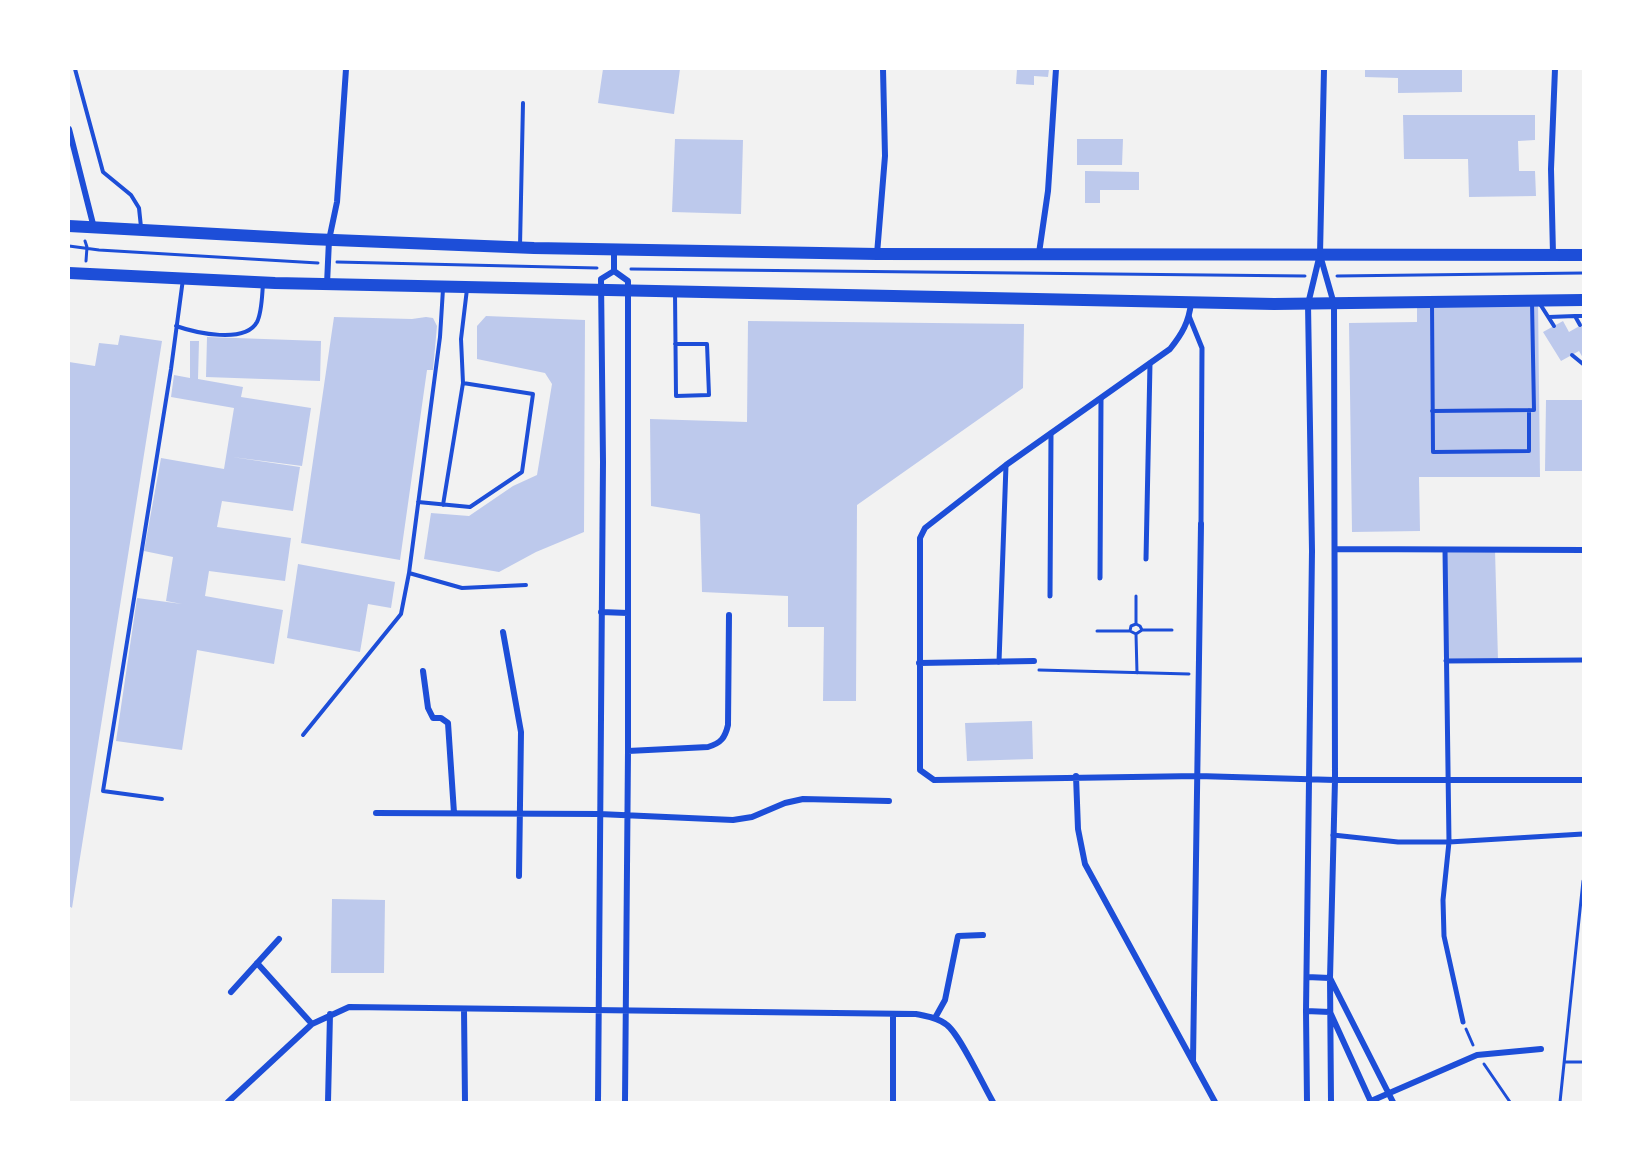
<!DOCTYPE html>
<html>
<head>
<meta charset="utf-8">
<style>
	body { margin:0 }
	#map { position:relative; width:1652px; height:1171px; overflow:hidden; background:#f2f2f2; font-family:Spectral,serif }
	canvas { display:block }
	.frame { position:absolute; inset:0; border:70px solid #fff; pointer-events:none }
</style>
</head>
<body>
<div id="map">
<canvas width="1652" height="1171"></canvas>
<div class="frame"></div>
</div>
<script>
const ctx = document.querySelector('canvas').getContext('2d');
ctx.lineJoin = 'round';
function fill(path, color) { ctx.fillStyle = color; ctx.fill(path, 'evenodd'); }
function strokePath(path, color, width, dash) { ctx.strokeStyle = color; ctx.lineWidth = width; ctx.lineCap = dash ? 'butt' : 'round'; ctx.setLineDash(dash || []); ctx.stroke(path); }
fill(new Path2D(`
	M603 69H680L674 114 598 103Z
	M1017 69H1049L1048 77 1034 76V85L1016 84Z
	M1365 69H1462V92L1398 93V78L1365 77Z
	M1403 115H1535V140L1518 141 1519 171H1535L1536 196 1469 197 1468 159H1404Z
	M675 139 743 140 741 214 672 212Z
	M1077 139H1123L1122 165H1077Z
	M1085 171 1139 172V190H1100V203H1085Z
	M1538 301 1540 477H1419L1420 531 1352 532 1349 323 1417 322V302Z
	M486 316 585 320 584 532 536 552 499 572 424 559 431 513 469 516 513 486 537 475 552 384 545 373 477 359V326Z
	M334 317 412 319 426 317 433 318 437 326 433 370H427L400 560 301 543Z
	M748 321 1024 324 1023 388 857 505 856 701H823L824 627H788V596L702 592 700 514 651 506 650 419 747 422Z
	M1563 321 1569 332 1583 324V358L1579 351 1561 361 1543 332Z
	M120 335 162 341 72 908 69 906V362L95 366 99 343 118 345Z
	M207 337 321 341 320 381 206 377Z
	M190 341H199L198 379 243 387 241 397 311 408 302 466 232 457 300 467 293 511 222 501 217 527 291 538 285 581 209 571 205 596 283 610 274 664 197 650 182 750 116 741 137 598 182 604 166 601 173 557 144 551 161 458 224 469 234 408 171 397 174 375 190 378Z
	M1546 400H1583V471H1545Z
	M1445 550H1495L1498 660 1446 661Z
	M298 564 395 582 391 608 368 604 360 652 287 638Z
	M1032 721 1033 759 967 761 965 723Z
	M332 899 385 900 384 973H331Z`), '#bdc9ec');
strokePath(new Path2D(`
	M85 241 87 247 86 261
	M69 246 99 250 318 263
	M337 262 597 268
	M631 269 1305 276
	M1337 276 1583 273
	M1136 624V596
	M1142 630H1172
	M1097 631H1130
	M1136 634 1130 631 1131 626 1136 624 1140 626 1142 630 1136 634 1137 673
	M1039 670 1189 674
	M1466 1029 1473 1045
	M1566 1062H1583
	M1484 1064 1510 1102
	M1560 1102 1583 881`), '#1d4ed8', 3);
strokePath(new Path2D(`
	M75 69 103 172 131 195 139 208 141 227
	M520 246 523 103
	M443 289 440 337 409 573 462 588 526 585
	M675 293 676 396 709 395 707 344H675
	M1432 303 1433 452 1529 451V410
	M1540 304 1554 326
	M1575 316H1583
	M1549 317 1575 316 1580 325
	M176 326C196 333 245 344 257 322 262 312 262 295 263 284
	M1572 355 1583 364
	M1432 411 1534 410 1532 302
	M418 502 470 507 522 472 533 394 463 383
	M443 505 463 383 461 339 467 289
	M303 735 401 614 409 573
	M162 799 103 791 171 369 183 279`), '#1d4ed8', 4);
strokePath(new Path2D(`
	M1189 316 1202 348 1201 524
	M1445 550 1449 842 1443 900 1444 936 1463 1022
	M1146 559 1150 363
	M1100 578 1101 399
	M1050 596 1051 433
	M1446 661 1583 660
	M999 662 1006 465
	M1333 835 1398 842H1449L1583 834`), '#1d4ed8', 5);
strokePath(new Path2D(`
	M69 129 94 228
	M1039 253 1048 191 1056 69
	M877 254 885 156 883 69
	M1553 254 1551 169 1555 69
	M1320 255 1334 304 1335 780 1330 978 1331 1102
	M614 271 628 281V751L625 1102
	M614 271V249
	M327 284 329 240 337 202 346 69
	M1191 303C1189 322 1182 334 1170 349L1006 465 925 528 920 538V770L934 780 1198 776 1335 780H1583
	M1336 549 1583 550
	M601 612 628 613
	M503 632 521 732 519 876
	M919 663 1034 661
	M423 671 428 708 433 718H441L448 723 454 813
	M628 751 708 747C721 743 725 738 728 725L729 615
	M1076 776 1078 829 1085 864 1215 1102
	M376 813 599 814 733 820 752 817 785 803 803 799 889 801
	M257 963 312 1024
	M1307 977 1330 978 1393 1102
	M231 992 279 939
	M464 1009 465 1102
	M1306 1011 1330 1012 1371 1102
	M935 1018 945 1000 958 936 983 935
	M1193 1061 1201 524
	M1371 1101 1477 1055 1541 1049
	M228 1102 312 1024 349 1007 916 1014C926 1016 939 1018 947 1025 960 1035 983 1085 993 1102
	M328 1102 330 1014
	M598 1102 603 462 601 279 614 271
	M893 1102V1014
	M1307 1102 1306 1011 1312 551 1308 304 1320 254 1324 69`), '#1d4ed8', 6);
strokePath(new Path2D(`
	M69 226 309 239 534 248 877 254 1583 255
	M69 273 275 283 1274 304 1583 300`), '#1d4ed8', 12);
</script>
</body>
</html>
